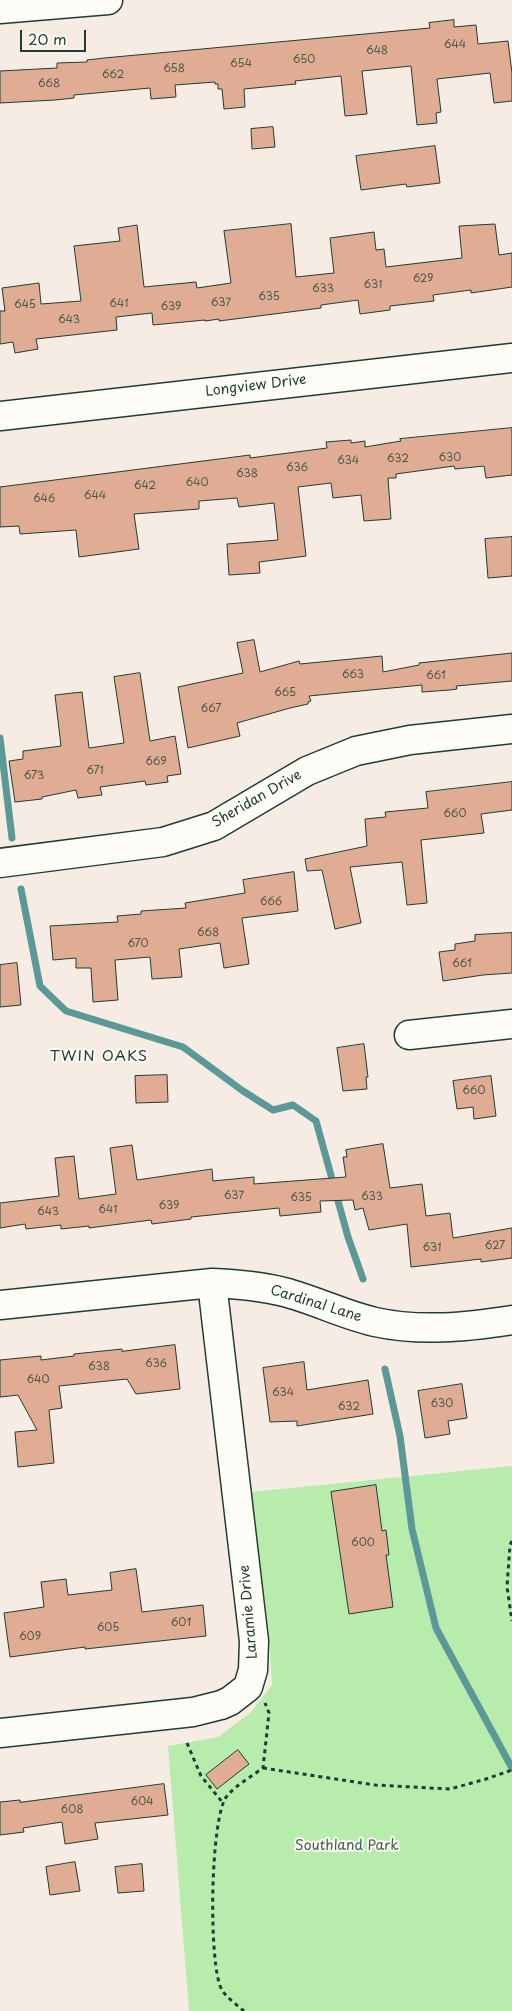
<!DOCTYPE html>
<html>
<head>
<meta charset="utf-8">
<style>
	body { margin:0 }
	#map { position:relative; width:512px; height:2011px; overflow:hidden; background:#f7ece3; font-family:"Playpen Sans",sans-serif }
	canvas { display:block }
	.scale { position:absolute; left:20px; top:30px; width:66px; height:22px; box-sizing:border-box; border:2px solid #1f3d34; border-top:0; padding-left:6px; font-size:15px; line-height:18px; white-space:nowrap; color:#1f3d34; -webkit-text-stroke:4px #fdfcf7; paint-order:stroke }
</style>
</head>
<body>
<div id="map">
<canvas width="512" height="2011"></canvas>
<div class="scale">20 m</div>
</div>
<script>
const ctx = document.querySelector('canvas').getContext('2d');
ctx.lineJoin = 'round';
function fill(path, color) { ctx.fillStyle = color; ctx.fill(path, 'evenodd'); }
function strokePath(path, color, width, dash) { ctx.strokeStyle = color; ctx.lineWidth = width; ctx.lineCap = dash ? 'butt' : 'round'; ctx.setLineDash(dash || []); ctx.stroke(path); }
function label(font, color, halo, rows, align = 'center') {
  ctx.font = font + ' "Playpen Sans",sans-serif'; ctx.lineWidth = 4; ctx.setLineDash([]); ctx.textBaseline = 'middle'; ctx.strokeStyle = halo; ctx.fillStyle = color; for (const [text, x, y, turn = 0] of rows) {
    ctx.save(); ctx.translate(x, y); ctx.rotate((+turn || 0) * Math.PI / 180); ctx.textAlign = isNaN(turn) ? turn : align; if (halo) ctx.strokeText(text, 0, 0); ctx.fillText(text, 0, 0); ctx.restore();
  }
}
fill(new Path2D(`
	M512 1466V2011H189L168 1746 218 1737 251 1712 272 1685 269 1632 251 1492Z`), '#b7ecad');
strokePath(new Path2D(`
	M0 738 12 838
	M21 889 40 986 66 1011 183 1047 243 1091 273 1110 293 1105 316 1121 348 1237 363 1279
	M385 1369 400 1436 412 1529 436 1628 512 1768`), '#5b9898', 7);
const building = new Path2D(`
	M454 20V27L476 25 478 44 508 41 512 73V101L494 103 490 73 437 79 441 112 436 113 437 123 417 125 411 66 362 71 367 114 345 116 341 76 295 81 296 84 244 89 245 107 224 109 222 89H218V84H215V82L175 85 176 97 151 99 150 88 74 95V98L55 100 0 103V71L57 68V63L87 62V60L104 58 430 28 429 23Z
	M273 127 275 147 252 149 251 129Z
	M435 146 440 183 407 187 406 184 361 190 356 156Z
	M291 224 296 277 334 273 330 238 374 232 376 250 384 249 386 267 462 258 459 226 495 224 499 255 512 253V287L471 293V290L433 295 434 301 390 306V310L360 314 358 300 321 305V308L219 321V319L205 321V320L153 325 152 313 116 317 117 330 36 339 38 349 15 353 13 342 0 344V311H5L2 288 39 283 41 304 81 301 74 246 120 241 118 228 137 225 144 287 196 282 197 288 231 283 224 231Z
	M512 428V475L486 478 484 466 455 469 454 466 396 474V478H388L391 519 364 521 361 495 333 498 331 483 298 487 306 556 259 562 260 573 229 575 227 544 278 540 274 503 239 507 237 498 199 501V509L134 514 139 549 79 557 76 530 20 534 19 526 0 527V487L250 455V458L327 448 326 442 351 440V443L365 441V447L401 441 400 439Z
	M512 537V576L488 578 485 539Z
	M254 640 260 672 299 661 300 664 382 656 383 672 419 665V663L512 653V681L456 686 457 689 450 690 422 692V685L309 696 311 701 308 702V704L290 708 237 723 240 736 188 748 178 687 243 673 237 643Z
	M140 673 150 741 175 736 181 774 167 776 168 782 146 785 145 781 100 787 102 795 78 798 76 790 42 797V799L15 802 9 761 23 759V751L61 746 55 695 82 692 89 748 124 743 114 677Z
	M512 782V810L481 814 484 833 421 840 427 903 407 905 402 862 350 867 361 923 335 929 322 870 307 871 305 859 367 846 365 819 386 817 385 812 428 808 426 792Z
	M294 872 298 911 242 918 249 964 224 968 220 943 179 949 182 977 152 979 150 957 115 960 118 1000 93 1002 91 968H76V958L53 960 50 926 118 922 117 916 141 914V911L186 908 185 903 245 893 243 880Z
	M512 933V973L483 975 443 981 439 952 455 950V944L475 941V935Z
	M17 963 21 1005 0 1007V965Z
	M364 1044 368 1077H366L367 1089 343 1091 337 1048Z
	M167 1075 168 1102 136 1103 135 1076Z
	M491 1076 496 1116 474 1119 473 1107 457 1109 453 1081Z
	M383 1144 390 1188 422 1184 426 1216 450 1213 453 1238 512 1228V1258L481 1262V1259L411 1267 407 1224 369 1230 363 1208 355 1210 353 1200 320 1201 321 1212 280 1216 279 1208 191 1217V1219L152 1224 151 1220 89 1228V1226L61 1229V1225L26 1229 25 1224 0 1228V1203L59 1196 55 1158 74 1156 79 1199 116 1194 110 1148 132 1145 137 1180 212 1169 213 1181 254 1177V1184L346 1177 343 1157H347L346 1150Z
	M175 1345 180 1389 136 1394 127 1379 59 1386 62 1408 49 1410 54 1463 18 1467 15 1432 37 1430 18 1395 0 1397V1360L41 1356V1360L74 1356V1354L122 1349V1351Z
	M304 1362 307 1390 368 1380 373 1414 297 1426V1421L270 1422 263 1368Z
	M462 1384 467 1418 448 1421 450 1434 425 1438 418 1391Z
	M376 1485 382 1531 386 1530 389 1555H386L393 1607 349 1614 331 1492Z
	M136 1569 142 1612 203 1605 206 1636 85 1649V1647L10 1657 4 1613 44 1607 41 1582 66 1579 68 1595 112 1590 110 1573Z
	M238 1750 249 1764 217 1789 206 1775Z
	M164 1784 168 1815 95 1823 98 1839 65 1844 62 1822 23 1828 24 1832 0 1835V1802L20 1800V1802Z
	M75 1862 80 1891 50 1895 46 1867Z
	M142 1864 144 1891 118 1893 115 1867Z`);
fill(building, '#e0ac94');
strokePath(building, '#1f3d34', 1);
const minor = new Path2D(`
	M0 9 108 0
	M0 416 512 358
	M0 863 163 842 214 826 307 771 356 751 410 740 512 729
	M409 1035 512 1024
	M0 1305 212 1283C236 1284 260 1286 284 1292 315 1300 344 1315 375 1322 421 1332 466 1327 512 1320
	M0 1733 193 1712 221 1705 230 1701 248 1687 253 1670 254 1641 212 1283`);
strokePath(minor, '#1f3d34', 31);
strokePath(new Path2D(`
	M512 1541 510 1545 507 1587 512 1621
	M187 1743 201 1776 223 1803
	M263 1768 375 1785 450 1789 486 1779 512 1770
	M244 2011C237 2005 227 1998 222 1990 208 1968 210 1815 227 1796 236 1785 252 1776 263 1768L269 1713 265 1703`), '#1f3d34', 3, [4, 4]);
strokePath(minor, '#fdfcf7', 28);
label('11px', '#4f594c', null, [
	["644",455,45],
	["648",377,51],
	["650",304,60],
	["654",241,64],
	["658",174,69],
	["662",113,75],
	["668",49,84],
	["629",423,279],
	["631",373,285],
	["633",323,289],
	["635",269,297],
	["637",221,303],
	["641",119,304],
	["645",25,305],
	["639",171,307],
	["643",69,320],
	["630",450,458],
	["632",398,459],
	["634",348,461],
	["636",297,468],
	["638",247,474],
	["640",197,483],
	["642",145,486],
	["644",95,496],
	["646",44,499],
	["663",353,675],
	["661",436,676],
	["665",285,693],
	["667",211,709],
	["669",156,762],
	["671",95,771],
	["673",34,776],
	["660",455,814],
	["666",271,902],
	["668",208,933],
	["670",138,944],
	["661",462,964],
	["660",474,1091],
	["637",234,1196],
	["633",372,1197],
	["635",301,1198],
	["639",169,1206],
	["641",108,1210],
	["643",48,1212],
	["627",495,1246],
	["631",432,1248],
	["636",156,1364],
	["638",99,1367],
	["640",38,1380],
	["634",283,1393],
	["630",442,1404],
	["632",349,1407],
	["600",363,1543],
	["601",181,1623],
	["605",108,1628],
	["609",30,1637],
	["604",142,1802],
	["608",72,1810]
]);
label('14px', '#1f3d34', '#fdfcf7', [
	["Longview Drive",256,386,-7],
	["Sheridan Drive",257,799,-30],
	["Cardinal Lane",316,1304,17],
	["Laramie Drive",249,1612,-95]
]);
label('14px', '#3d604c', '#fdfcf7', [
	["Southland Park",347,1846]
]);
ctx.letterSpacing = '1px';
label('15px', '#1f3d34', '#fdfcf7', [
	["TWIN OAKS",99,1057]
]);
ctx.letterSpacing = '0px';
</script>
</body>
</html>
